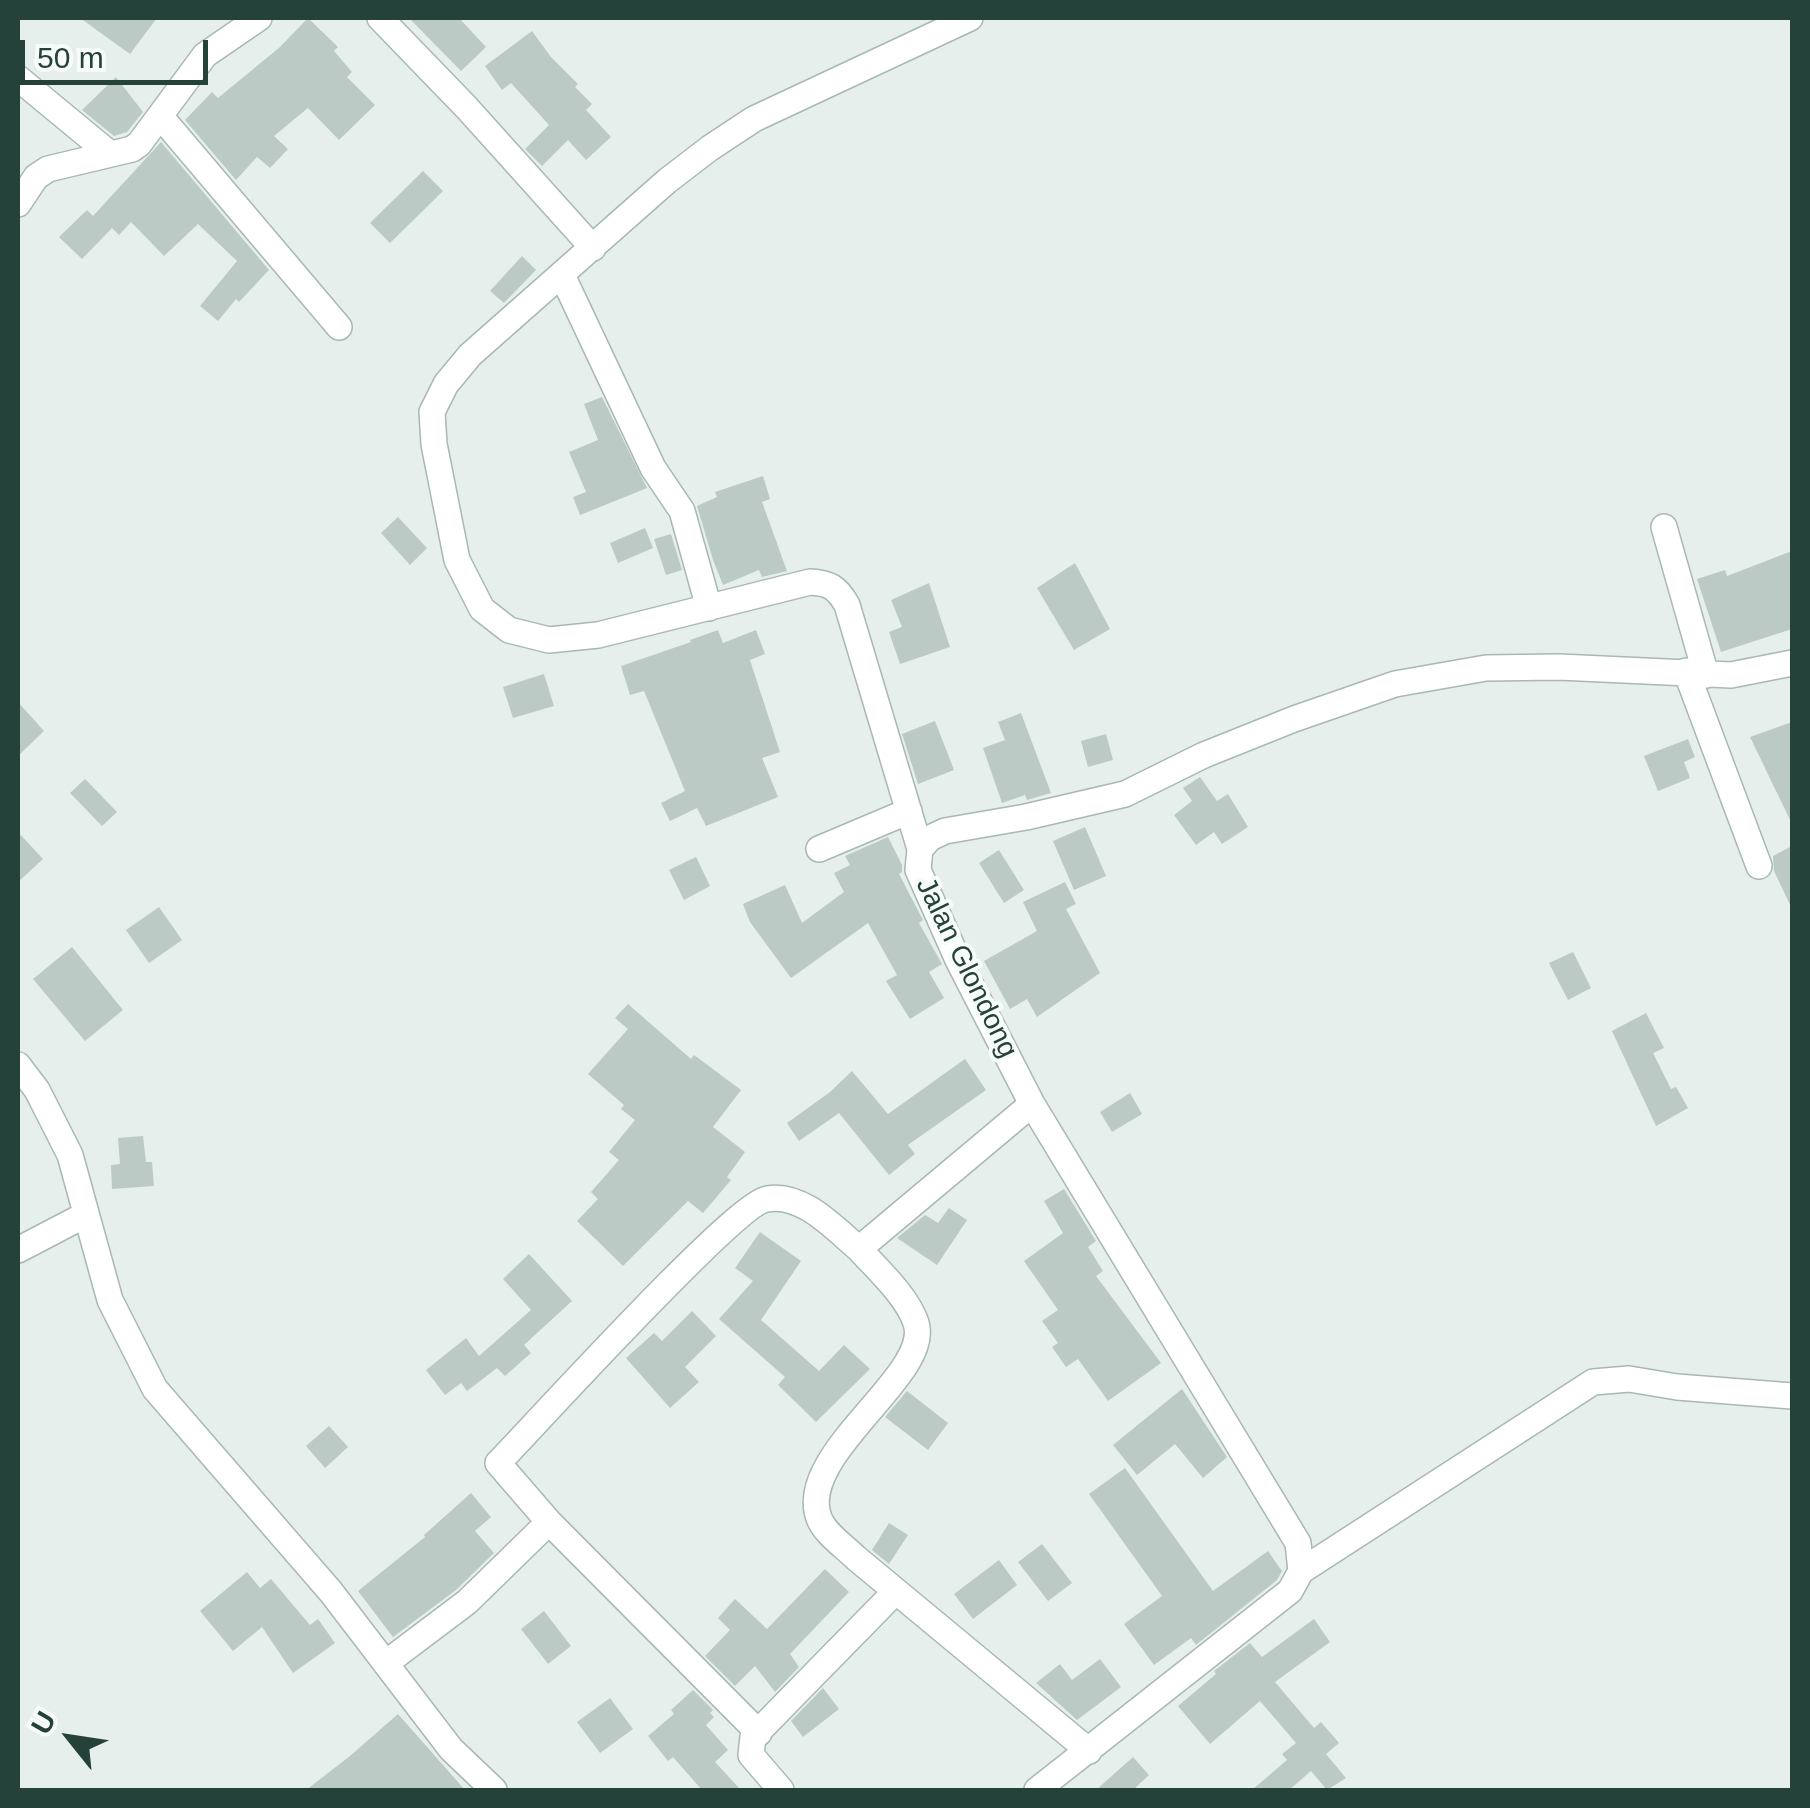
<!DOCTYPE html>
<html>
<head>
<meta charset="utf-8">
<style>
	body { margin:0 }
	#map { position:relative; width:1810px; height:1808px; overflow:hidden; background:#e6efeb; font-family:Helvetica,sans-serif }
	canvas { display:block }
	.frame { position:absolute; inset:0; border:20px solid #24423a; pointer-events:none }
	.north { position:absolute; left:20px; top:1688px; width:100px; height:100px; -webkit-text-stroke:8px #f7fbf9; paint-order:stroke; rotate:300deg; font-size:28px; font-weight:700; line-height:40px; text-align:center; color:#24423a }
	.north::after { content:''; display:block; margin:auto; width:35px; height:45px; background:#24423a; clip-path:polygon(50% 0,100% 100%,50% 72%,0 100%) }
	.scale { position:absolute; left:20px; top:40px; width:188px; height:45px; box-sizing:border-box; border:5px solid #24423a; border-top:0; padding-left:12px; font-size:30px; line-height:35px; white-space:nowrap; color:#24423a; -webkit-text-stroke:8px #f7fbf9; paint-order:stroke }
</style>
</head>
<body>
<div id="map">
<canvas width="1810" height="1808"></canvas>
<div class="frame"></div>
<div class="north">U</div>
<div class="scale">50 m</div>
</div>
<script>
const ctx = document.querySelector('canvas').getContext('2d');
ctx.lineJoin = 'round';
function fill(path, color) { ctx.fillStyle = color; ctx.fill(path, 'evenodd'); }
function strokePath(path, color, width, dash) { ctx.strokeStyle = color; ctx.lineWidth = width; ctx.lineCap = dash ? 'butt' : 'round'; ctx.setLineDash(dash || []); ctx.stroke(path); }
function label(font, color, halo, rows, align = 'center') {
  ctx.font = font + ' Helvetica,sans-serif'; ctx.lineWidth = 8; ctx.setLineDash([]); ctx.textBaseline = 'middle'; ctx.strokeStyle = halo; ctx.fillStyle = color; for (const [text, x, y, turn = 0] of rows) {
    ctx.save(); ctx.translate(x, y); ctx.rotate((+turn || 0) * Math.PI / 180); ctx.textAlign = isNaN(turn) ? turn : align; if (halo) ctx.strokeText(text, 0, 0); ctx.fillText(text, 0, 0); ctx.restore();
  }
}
fill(new Path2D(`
	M80 18H157L130 54Z
	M308 18 338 47 334 51 352 72 347 77 375 105 339 140 308 108 274 136 288 149 270 168 257 157 236 180 185 120 212 92 218 98 280 47Z
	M409 18H459L486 47 461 71Z
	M532 31 551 57 578 84 575 87 592 104 586 110 611 137 586 160 568 140 542 166 525 149 549 125 511 83 502 90 485 66Z
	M116 77 143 112 127 132 114 136 82 110Z
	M161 142 269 270 239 302 236 299 218 321 200 306 237 261 198 224 164 256 131 222 119 235 112 228 82 259 59 237 87 210 93 216Z
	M423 171 443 191 390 243 370 223Z
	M522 256 536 270 504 303 490 291Z
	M602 397 647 488 580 515 573 497 586 492 569 452 598 440 584 404Z
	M763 476 770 499 762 502 787 571 762 577 759 570 723 585 713 560 697 506 717 497 715 492Z
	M398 517 427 548 410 565 381 533Z
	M645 528 653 548 618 563 610 543Z
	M671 534 682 570 666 575 654 539Z
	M1792 551V629L1721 652 1697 579 1725 570 1727 576Z
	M1075 563 1110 629 1074 650 1037 588Z
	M929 583 950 647 900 664 889 632 902 627 891 600Z
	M718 630 723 643 756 630 765 654 750 660 780 752 762 758 778 797 706 826 697 808 670 821 661 803 685 791 644 691 630 695 621 666 691 642 690 640Z
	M544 674 554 706 513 718 503 687Z
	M18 702 44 731 18 756Z
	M1021 713 1051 793 1027 800 1025 795 1002 803 983 748 1005 740 998 722Z
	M935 721 954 770 918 784 902 734Z
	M1792 722V824L1750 737Z
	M1106 734 1113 760 1088 767 1081 741Z
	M1688 739 1695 757 1684 762 1690 778 1658 791 1644 756Z
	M1200 777 1217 801 1228 794 1248 827 1222 844 1214 832 1196 845 1174 815 1192 801 1183 788Z
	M85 779 117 812 102 826 70 793Z
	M1085 827 1106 876 1074 890 1053 841Z
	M18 832 43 859 18 882Z
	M888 837 902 865V872L899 874 923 920 919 923 942 964 929 972 944 998 910 1019 886 981 897 975 868 923 791 978 750 922 743 904 785 885 802 923 844 892 834 873 850 865 845 856Z
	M1792 846V909L1774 871 1773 856Z
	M999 850 1024 890 1004 903 979 863Z
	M696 857 710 886 684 900 669 870Z
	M1065 882 1076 904 1066 909 1100 973 1037 1017 1027 999 1010 1009 984 961 1037 931 1023 902Z
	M159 907 182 940 149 963 126 930Z
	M72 947 123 1010 85 1041 33 979Z
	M1573 952 1591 988 1568 1000 1549 963Z
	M628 1004 691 1059 694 1055 741 1090 713 1127 745 1152 727 1177 731 1180 703 1213 688 1201 623 1266 577 1221 598 1199 591 1192 619 1160 609 1152 635 1120 621 1109 624 1105 588 1074 628 1029 615 1018Z
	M1646 1013 1664 1048 1653 1053 1671 1089 1676 1087 1688 1108 1656 1126 1612 1031Z
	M965 1059 986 1090 908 1145 915 1154 889 1175 839 1113 799 1141 787 1123 830 1092 852 1071 888 1114Z
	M1130 1093 1142 1114 1112 1132 1100 1112Z
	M143 1136 146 1162H152L154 1186 112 1189 111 1165 120 1164 118 1138Z
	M1064 1189 1096 1241 1088 1247 1103 1271 1096 1276 1161 1363 1108 1401 1078 1359 1066 1367 1052 1347 1058 1343 1042 1321 1058 1310 1024 1261 1063 1233 1044 1201Z
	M949 1208 967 1220 937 1265 897 1238 925 1215 938 1223Z
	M760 1232 801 1261 761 1320 819 1371 844 1345 870 1369 816 1422 778 1385 785 1377 719 1319 753 1281 735 1268Z
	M529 1254 572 1301 524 1345 531 1353 505 1376 497 1368 467 1391 461 1383 445 1395 426 1370 466 1338 479 1356 531 1310 503 1279Z
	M692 1311 716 1336 685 1367 699 1382 670 1408 626 1358 654 1333 662 1341Z
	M1182 1389 1227 1457 1203 1478 1175 1444 1137 1475 1113 1445Z
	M907 1391 948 1423 928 1450 885 1417Z
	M329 1426 348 1447 325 1468 306 1446Z
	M1125 1468 1213 1591 1268 1551 1282 1571 1277 1580 1196 1645 1191 1638 1154 1665 1124 1624 1162 1596 1089 1494Z
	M471 1493 491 1517 475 1531 494 1553 456 1590 393 1637 358 1591 425 1537 424 1535Z
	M889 1523 908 1535 889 1564 872 1550Z
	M1042 1544 1072 1583 1048 1601 1018 1562Z
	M999 1560 1017 1585 973 1619 954 1594Z
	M825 1569 849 1592 790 1654 799 1667 775 1692 755 1666 735 1686 705 1656 730 1630 718 1618 735 1599 767 1629Z
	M247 1572 260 1588 271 1579 310 1625 318 1619 335 1643 293 1673 262 1627 233 1651 200 1611Z
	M544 1611 571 1646 548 1664 521 1629Z
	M1314 1619 1330 1642 1275 1682 1314 1728 1321 1722 1339 1743 1326 1754 1346 1778 1327 1790 1311 1771 1289 1790H1252L1287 1760 1282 1754 1296 1743 1260 1701 1210 1744 1178 1706 1216 1674 1214 1671 1250 1643 1262 1657Z
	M1100 1659 1121 1687 1077 1720 1036 1683 1060 1664 1072 1680Z
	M823 1688 839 1709 803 1737 791 1721Z
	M693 1690 713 1710 710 1713 714 1717 706 1725 728 1750 715 1762 741 1790H702L673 1757 668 1761 648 1736 674 1714 671 1710Z
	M610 1698 633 1729 600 1753 577 1722Z
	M398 1714 465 1790H306L350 1756Z
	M1133 1757 1149 1775 1133 1790H1096Z`), '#bbcac4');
const minor = new Path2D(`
	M380 18 467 108 593 248
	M18 78 110 154
	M161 117 339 327
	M18 204 36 177 48 169 132 149 139 144 205 55 259 18
	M562 275 653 468 682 511 709 608
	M1664 527 1706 675
	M1686 671 1759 866
	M819 849 909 811
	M920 849 847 605C837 587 829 583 810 582L598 635 549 640 509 630 482 609 457 560 434 444 432 412 446 384 470 355 667 181 710 148 754 119 970 18
	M18 1065 37 1090 70 1155 110 1300 155 1389 331 1592 451 1749 494 1790
	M859 1249C878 1270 907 1296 916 1323 933 1375 795 1454 819 1518 825 1534 844 1546 856 1558L1089 1751
	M18 1250 85 1215
	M1301 1571 1593 1382 1629 1379 1677 1387 1792 1396
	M386 1663 467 1602 549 1522
	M759 1733 549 1522 498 1463C535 1425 735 1204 767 1199 802 1192 835 1229 859 1249L1032 1104
	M781 1790 751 1755 753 1737 896 1591
	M1037 1790 1290 1591 1301 1571 1298 1543 1032 1104 958 960 918 870 920 849 930 838 945 831 1026 817 1125 794 1204 755 1294 719 1395 684 1486 668 1559 667 1731 675 1792 663`);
strokePath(minor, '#a8b8b2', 28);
strokePath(minor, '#fff', 25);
label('28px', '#24423a', '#f7fbf9', [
	["Jalan Glondong",966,968,64]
]);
</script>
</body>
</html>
